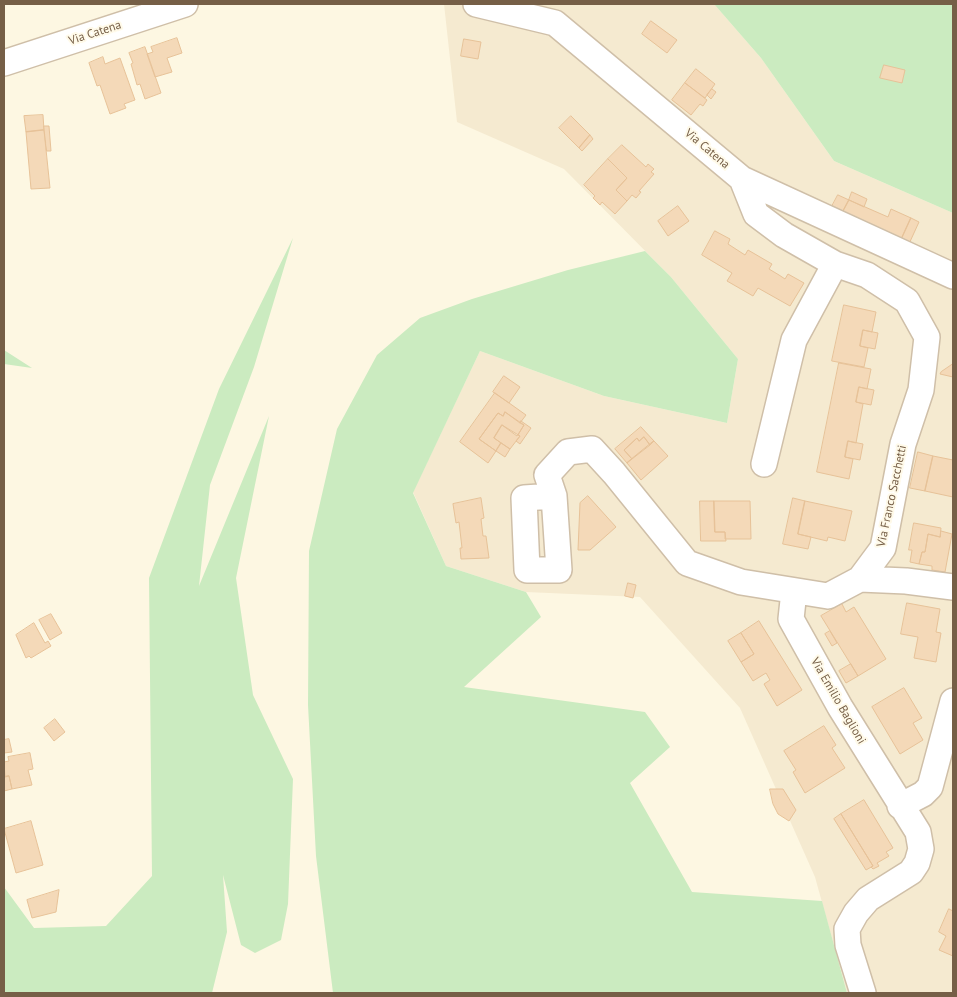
<!DOCTYPE html>
<html>
<head>
<meta charset="utf-8">
<style>
	body { margin:0 }
	#map { position:relative; width:957px; height:997px; overflow:hidden; background:#fdf7e2; font-family:"PT Sans",sans-serif }
	canvas { display:block }
	.frame { position:absolute; inset:0; border:5px solid #765f47; pointer-events:none }
</style>
</head>
<body>
<div id="map">
<canvas width="957" height="997"></canvas>
<div class="frame"></div>
</div>
<script>
const ctx = document.querySelector('canvas').getContext('2d');
ctx.lineJoin = 'round';
function fill(path, color) { ctx.fillStyle = color; ctx.fill(path, 'evenodd'); }
function strokePath(path, color, width, dash) { ctx.strokeStyle = color; ctx.lineWidth = width; ctx.lineCap = dash ? 'butt' : 'round'; ctx.setLineDash(dash || []); ctx.stroke(path); }
function label(font, color, halo, rows, align = 'center') {
  ctx.font = font + ' "PT Sans",sans-serif'; ctx.lineWidth = 4; ctx.setLineDash([]); ctx.textBaseline = 'middle'; ctx.strokeStyle = halo; ctx.fillStyle = color; for (const [text, x, y, turn = 0] of rows) {
    ctx.save(); ctx.translate(x, y); ctx.rotate((+turn || 0) * Math.PI / 180); ctx.textAlign = isNaN(turn) ? turn : align; if (halo) ctx.strokeText(text, 0, 0); ctx.fillText(text, 0, 0); ctx.restore();
  }
}
fill(new Path2D(`
	M444 4H714L761 58 834 161 953 213V993H847L815 877 740 708 640 597 526 592 446 566 413 492 480 351 604 396 727 423 738 359 671 277 564 169 457 122Z`), '#f5ead0');
fill(new Path2D(`
	M714 4H953V213L834 161 761 58Z
	M293 238 254 367 210 485 199 586 269 416 236 578 253 695 293 779 288 904 281 940 255 953 241 945 223 875 227 932 212 993H4V887L34 928 106 926 152 876 149 578 219 389Z
	M645 251 671 277 738 359 727 423 604 396 480 351 413 493 446 566 526 592 541 617 464 687 645 712 670 747 630 783 692 892 822 901 847 993H333L316 856 308 705 309 551 337 429 377 355 420 318 472 299 568 270Z
	M4 350 32 368 4 364Z`), '#cbebc0');
const building = new Path2D(`
	M651 21 677 40 667 53 642 34Z
	M177 38 182 53 167 58 172 72 155 77 147 54 153 52 151 47Z
	M464 39 481 42 478 59 461 56Z
	M145 47 161 93 145 99 140 84 137 85 131 64 133 63 129 53Z
	M103 57 105 64 120 58 135 100 124 104 126 108 110 114 100 85 97 86 89 63Z
	M884 65 905 70 902 83 880 78Z
	M696 69 715 84 705 98 685 83Z
	M685 83 707 100 703 106 700 104 691 115 672 100Z
	M712 89 716 92 711 99 707 95Z
	M43 115 44 130 26 132 24 116Z
	M571 116 590 135 579 148 559 128Z
	M44 126H49L51 151H47Z
	M44 130 50 188 31 189 26 132Z
	M590 135 593 139 582 151 579 148Z
	M622 145 646 167 648 164 654 169 651 172 654 174 639 191 641 192 636 198 632 195 627 201 616 190 627 178 608 159Z
	M608 159 627 178 616 190 627 201 615 214 602 202 600 205 593 198 595 196 584 185Z
	M852 192 867 199 864 207 849 200Z
	M838 195 849 200 841 215 830 210Z
	M849 200 888 217 891 209 911 218 900 242 841 215Z
	M678 206 689 221 668 236 658 221Z
	M911 218 919 222 908 246 900 242Z
	M715 231 730 239 728 244 745 255 748 250 772 264 769 269 779 275 785 279 788 274 804 283 790 306 758 288 753 296 727 281 732 273 702 255Z
	M844 305 876 312 872 332 863 330 860 346 868 348 864 367 832 361Z
	M863 330 878 333 875 349 860 346Z
	M839 363 871 369 867 389 859 387 856 402 863 404 856 443 848 441 845 457 853 459 849 479 817 472Z
	M953 364V377L940 374 941 372Z
	M504 376 520 387 509 403 493 392Z
	M859 387 874 390 871 405 856 402Z
	M495 393 526 415 520 423 505 412 503 416 498 413 479 439 496 451 488 463 460 442Z
	M505 412 524 425 517 436 502 425 494 438 501 443 496 451 479 439 498 413 503 416Z
	M521 421 531 428 520 444 516 441 520 436 518 435 524 425 520 423Z
	M502 425 520 436 510 449 494 438Z
	M641 427 654 441 650 445 644 437 639 441 637 438 624 450 632 459 627 463 615 449Z
	M644 437 650 445 632 459 624 450 637 438 639 441Z
	M654 441 668 456 641 480 627 463Z
	M848 441 863 444 860 460 845 457Z
	M501 443 510 449 505 457 496 451Z
	M918 452 933 456 925 491 910 488Z
	M933 456 953 460V497L925 491Z
	M588 496 616 527 590 550H578L580 503Z
	M481 498 484 518 481 519 483 536H486L489 558 461 559 460 548H462L459 522 456 523 453 504Z
	M793 498 805 501 798 534 811 537 808 549 783 544Z
	M700 501H714L715 532H725L726 541H701Z
	M714 501H750L751 539H725V532H715Z
	M805 501 852 511 845 541 828 537 827 541 798 534Z
	M914 523 941 528 940 537 928 534 925 552H922L919 564 910 562 912 550H909Z
	M941 531 952 534 945 572 932 570V566L919 564 922 552H925L928 534 940 537Z
	M628 583 636 585 633 598 625 596Z
	M907 603 940 609 936 632 941 633 936 662 914 658 918 637 901 634Z
	M842 604 846 612 854 607 886 659 858 676 821 616Z
	M51 614 62 633 50 640 39 620Z
	M759 621 802 690 777 706 764 684 770 680 766 673 753 681 741 662 754 654 741 633Z
	M34 623 45 643 48 641 51 646 31 658 29 656 26 658 16 635Z
	M830 631 837 643 832 646 825 634Z
	M741 633 754 654 741 662 728 641Z
	M851 664 858 676 846 683 839 671Z
	M904 688 922 718 913 723 923 740 900 754 872 707Z
	M55 719 65 732 54 741 44 728Z
	M824 726 836 745 832 748 845 768 805 793 793 772 796 770 784 751Z
	M9 739 12 752 4 753V740Z
	M30 753 33 769 28 770 32 785 12 789 9 776 5 777 4 762 9 761 8 757Z
	M9 776 12 789 4 791V777Z
	M770 789H783L796 810 789 821 778 814 773 804Z
	M864 800 893 848 886 852 889 856 877 863 879 866 873 869 871 867 873 866 841 814Z
	M841 814 873 866 866 870 834 819Z
	M31 821 43 865 16 873 4 829Z
	M59 890 56 912 32 918 27 900Z
	M949 909 953 911V956L939 950 946 936 939 932Z`);
fill(building, '#f4d9b8');
strokePath(building, '#e7c298', 1);
const minor = new Path2D(`
	M476 4 555 23 742 179 953 276
	M4 63 185 4
	M764 464 794 340 835 264
	M554 496 547 475 568 452 592 449 614 473 687 563 741 582 828 596 860 579 883 548 903 444 921 390 927 337 907 301 867 275 835 264 784 235 756 214 742 179
	M554 496 559 570H527L524 498Z
	M860 579 906 581 953 587
	M794 591 791 619 840 707 918 832 921 849 917 863 911 872 868 899 856 913 847 929 848 945 863 993
	M900 806 923 794 930 787 953 701`);
strokePath(minor, '#cfbfa8', 28);
strokePath(minor, '#fff', 25);
label('12px', '#765f47', '#fffae9', [
	["Via Catena",95,33,-18],
	["Via Catena",707,149,40],
	["Via Franco Sacchetti",892,496,-78],
	["Via Emilio Baglioni",838,701,60]
]);
</script>
</body>
</html>
